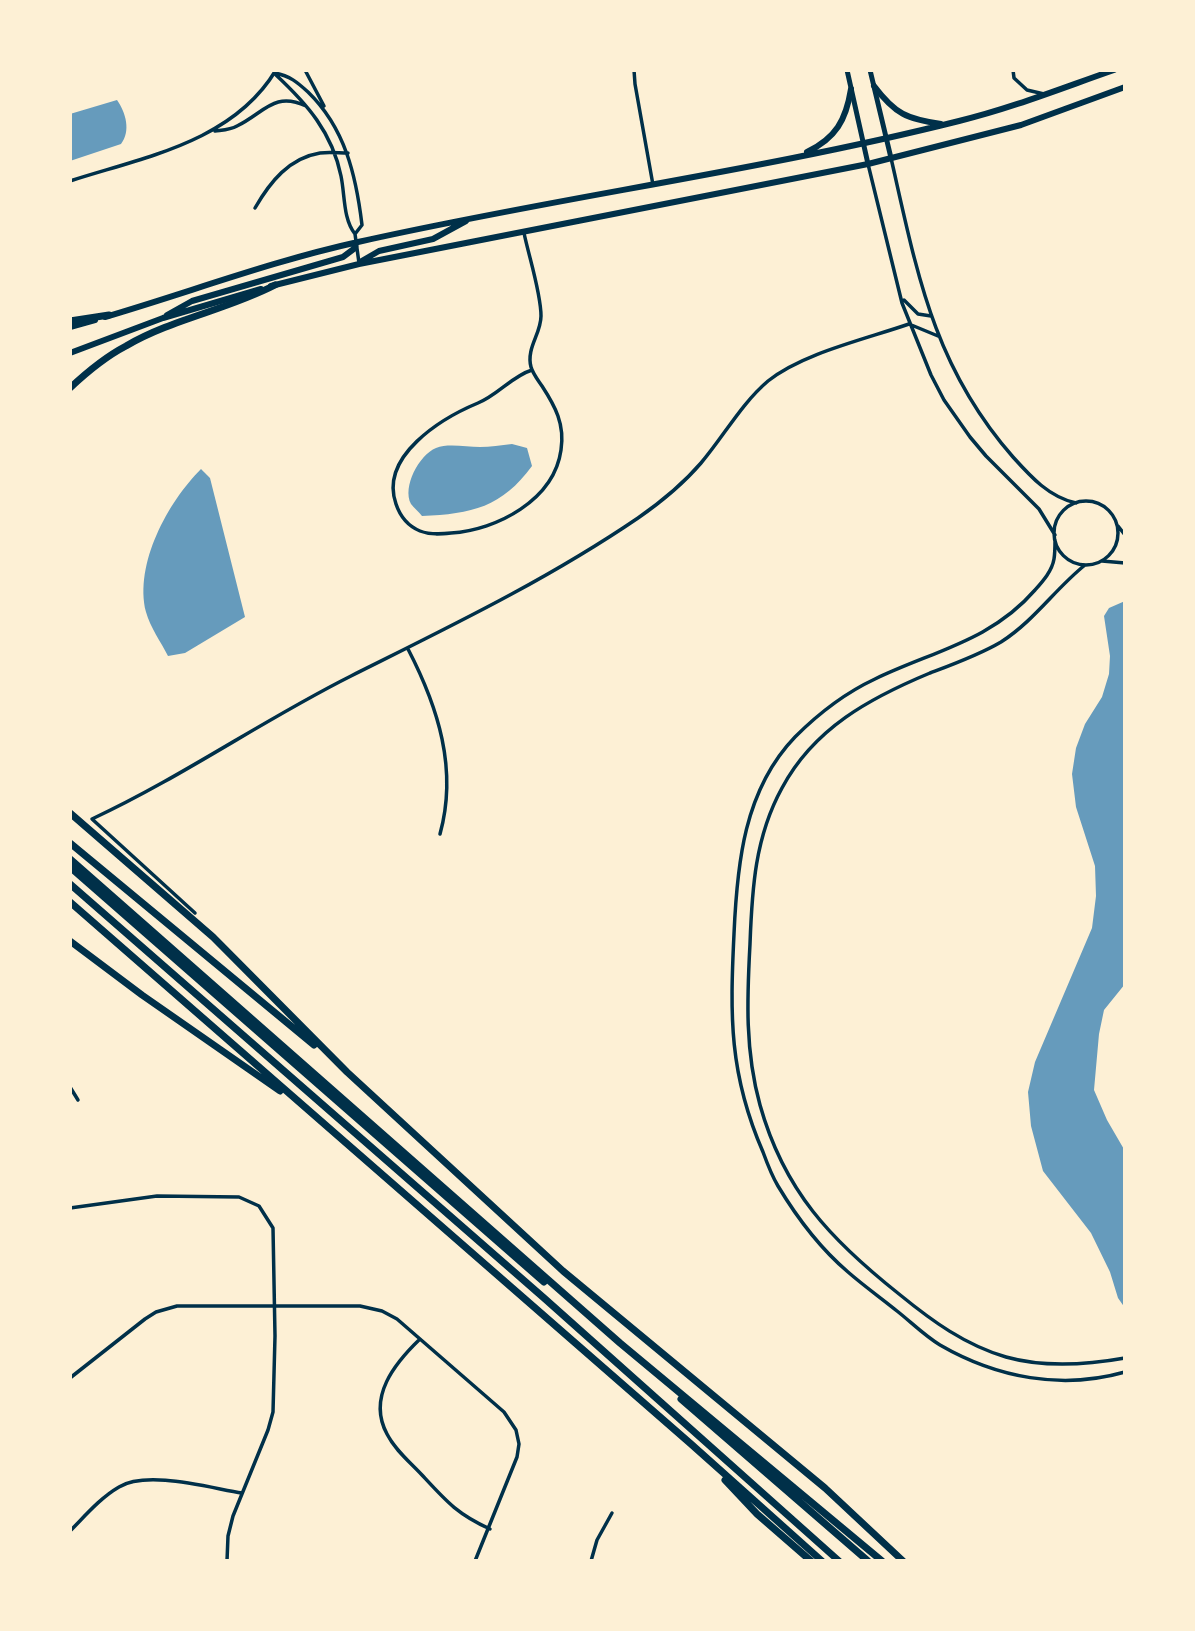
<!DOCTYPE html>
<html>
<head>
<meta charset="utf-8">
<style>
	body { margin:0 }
	#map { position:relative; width:1195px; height:1631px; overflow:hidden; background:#fdf0d5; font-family:Barlow,sans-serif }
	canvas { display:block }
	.frame { position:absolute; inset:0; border:72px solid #fdf0d5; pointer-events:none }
</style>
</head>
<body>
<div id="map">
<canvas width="1195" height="1631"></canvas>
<div class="frame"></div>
</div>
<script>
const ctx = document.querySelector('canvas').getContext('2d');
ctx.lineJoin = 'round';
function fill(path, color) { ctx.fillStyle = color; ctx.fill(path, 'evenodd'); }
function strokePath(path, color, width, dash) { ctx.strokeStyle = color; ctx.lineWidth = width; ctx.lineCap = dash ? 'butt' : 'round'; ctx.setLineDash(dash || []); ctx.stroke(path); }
fill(new Path2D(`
	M117 100C126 113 131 131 121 144L70 161V114Z
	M512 444 527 448 532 466C502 507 472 514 422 516 419 512 414 508 411 504 402 487 419 455 436 448 448 443 466 447 480 447 490 447 501 445 512 444Z
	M201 469 210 478 245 617 185 653 168 656C161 642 150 627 146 612 134 564 168 502 201 469Z
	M1125 601V984L1104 1010 1099 1034 1094 1090 1107 1120 1125 1151V1308L1118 1298 1110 1272 1091 1233 1043 1171 1031 1126 1028 1092 1035 1062 1092 928 1096 896 1095 866 1076 807 1072 774 1076 748 1085 724 1102 697 1109 674 1110 656 1104 616 1109 608Z`), '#669bbc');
strokePath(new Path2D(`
	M305 70 324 106
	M634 70 635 84 653 185
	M1013 70 1014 78 1027 90 1044 94
	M275 73C290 76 297 82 308 92 345 128 356 175 362 225L355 234
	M276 75C307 104 332 132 341 176 345 195 343 219 355 234
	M215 131C222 130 230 130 237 126 264 113 274 91 306 106
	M891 158C917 272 933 366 1013 457 1031 477 1049 497 1076 503
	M868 164 902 303 931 375 944 400 970 437 986 456 1039 509 1055 535
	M70 181C144 157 233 142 276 70
	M255 208C270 182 289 158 320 153 329 152 339 153 348 153
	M524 233C529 257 541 293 541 316 541 334 526 348 531 367 533 374 538 380 542 386 555 406 565 424 561 450 554 500 497 530 451 533 441 534 430 535 420 531 408 526 400 516 396 504 379 456 442 418 478 403 498 395 512 376 532 370
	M355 234 359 263
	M904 300 918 314 931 316
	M1054 533a32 32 0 1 1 64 0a32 32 0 1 1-64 0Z
	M1118 526 1125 535
	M1055 540C1055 546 1055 553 1054 559 1052 571 1043 581 1035 590 991 641 933 651 875 679 845 693 818 714 795 737 744 790 737 864 734 934 730 1016 729 1074 763 1152 767 1163 772 1176 778 1186 796 1216 821 1249 848 1272 864 1286 881 1298 897 1311 911 1322 925 1336 940 1345 997 1378 1062 1390 1125 1372
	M1102 561 1125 563
	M1085 565C1055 589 1034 621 1001 642 979 655 954 664 930 673 870 698 814 728 782 788 755 837 752 889 750 944 747 999 745 1051 760 1105 784 1191 831 1240 899 1294 932 1321 965 1345 1006 1357 1045 1368 1086 1365 1125 1358
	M408 649C438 707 458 769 440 834
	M195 913 92 819C182 777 263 720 351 676 449 627 547 580 638 518 661 502 683 484 701 463 724 436 741 404 768 381 803 353 866 339 909 324L938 336
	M70 1087 78 1100
	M70 1208 157 1196 239 1197 259 1206 273 1228 275 1336 273 1412 268 1430 233 1516 228 1536 227 1561
	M420 1339C395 1363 367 1397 387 1434 395 1450 410 1462 422 1475 446 1501 457 1514 490 1529
	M70 1378 145 1319 156 1312 177 1306H360L382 1311 397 1319 504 1412 516 1430 519 1444 517 1457 475 1561
	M70 1531C85 1516 100 1498 119 1487 147 1470 210 1488 242 1493
	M591 1561 597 1540 612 1513`), '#003049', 3.5);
strokePath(new Path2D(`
	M847 70 868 164
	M870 70 891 158`), '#003049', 5);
strokePath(new Path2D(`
	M874 86C895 114 907 119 941 124
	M807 152C836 138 846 120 851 89
	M360 262 379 251 433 239 466 221
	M271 286 359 264 868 164 1021 125 1125 87
	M167 315 192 301 343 257 355 248 356 242
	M105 317C190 292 272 261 358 242 558 197 760 171 959 121 1012 108 1062 88 1114 70
	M70 327 95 320
	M70 353 163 318 261 289`), '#003049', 6);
strokePath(new Path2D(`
	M70 321 109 315
	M70 388C87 372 105 357 126 346 172 319 227 310 275 285
	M70 813 213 937 347 1072 563 1271 825 1488 903 1561
	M70 843 314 1045
	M70 859 620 1343 882 1561
	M70 867 544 1282
	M70 884 544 1298 839 1561
	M70 902 691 1444 822 1561
	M70 941 142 995 280 1091
	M681 1399 868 1561
	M725 1480 757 1514 811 1561`), '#003049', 7);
</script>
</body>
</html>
